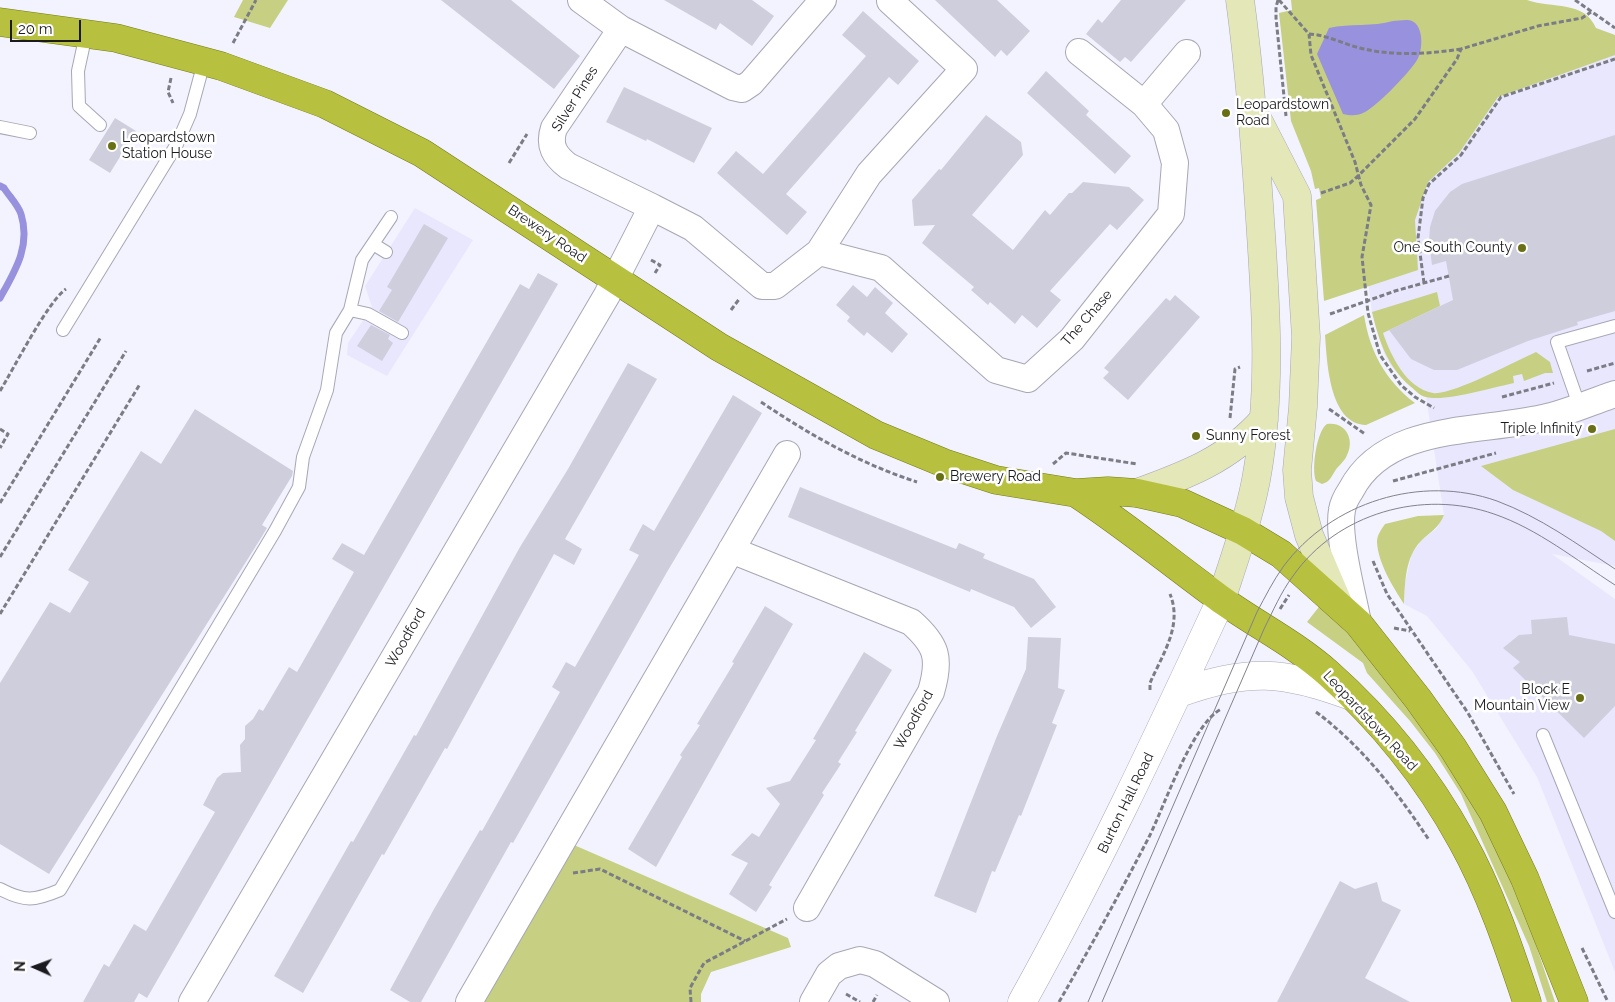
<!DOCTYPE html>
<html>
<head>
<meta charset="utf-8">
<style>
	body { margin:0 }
	#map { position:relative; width:1615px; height:1002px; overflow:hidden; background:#f3f3ff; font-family:Raleway,sans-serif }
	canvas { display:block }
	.north { position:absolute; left:10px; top:942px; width:50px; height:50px; -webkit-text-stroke:4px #fff; paint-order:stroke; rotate:272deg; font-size:14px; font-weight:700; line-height:20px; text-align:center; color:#1a1a1f }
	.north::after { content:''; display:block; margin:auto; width:18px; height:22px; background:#1a1a1f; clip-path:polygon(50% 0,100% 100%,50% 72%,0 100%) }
	.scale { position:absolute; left:10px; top:20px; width:71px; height:22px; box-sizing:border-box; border:2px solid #1a1a1f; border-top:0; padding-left:6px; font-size:15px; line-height:18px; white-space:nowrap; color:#1a1a1f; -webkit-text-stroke:4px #fff; paint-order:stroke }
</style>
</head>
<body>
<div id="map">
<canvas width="1615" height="1002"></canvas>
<div class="north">N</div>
<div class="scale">20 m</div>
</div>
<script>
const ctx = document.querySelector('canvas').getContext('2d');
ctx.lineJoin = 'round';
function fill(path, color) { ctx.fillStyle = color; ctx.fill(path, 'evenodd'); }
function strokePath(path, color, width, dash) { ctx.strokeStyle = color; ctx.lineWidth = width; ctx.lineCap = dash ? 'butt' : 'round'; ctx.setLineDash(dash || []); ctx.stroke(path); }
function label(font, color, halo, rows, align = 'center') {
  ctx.font = font + ' Raleway,sans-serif'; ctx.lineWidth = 5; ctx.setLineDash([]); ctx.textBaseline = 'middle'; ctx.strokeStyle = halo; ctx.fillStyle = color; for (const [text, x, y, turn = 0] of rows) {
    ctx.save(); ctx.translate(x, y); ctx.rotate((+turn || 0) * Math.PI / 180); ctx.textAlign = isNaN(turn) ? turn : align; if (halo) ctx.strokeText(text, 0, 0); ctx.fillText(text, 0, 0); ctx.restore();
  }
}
fill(new Path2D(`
	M1615 35V566L1552 554 1615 599V972L1537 777 1472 671 1427 616 1404 604 1405 583 1412 553 1421 541 1437 528 1444 515 1426 397 1408 385 1391 366 1384 353 1372 312 1365 257 1467 98Z
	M415 208 473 240 387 376 347 355 348 343 372 307 365 286Z`), '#e8e7fe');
fill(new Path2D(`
	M243 0H288L270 28 234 17Z
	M1291 0H1527C1553 9 1584 0 1596 28L1615 35V55L1498 97 1459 153 1428 182 1415 220 1418 270 1324 301 1316 200 1321 198 1319 188 1315 189 1311 171 1291 121 1279 13 1292 10Z
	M1437 292 1440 306 1383 333C1391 356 1406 388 1433 393 1451 396 1516 361 1536 352L1550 362 1553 373H1545L1524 381 1522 374 1513 376 1514 383C1494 387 1445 402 1426 397 1420 396 1415 390 1410 386 1387 366 1379 341 1372 312Z
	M1364 315C1370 352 1385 380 1415 403L1366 425C1329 424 1327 361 1325 335Z
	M1327 424C1346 421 1355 440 1347 455 1345 461 1339 465 1335 471 1331 477 1330 482 1322 484L1316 481C1311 469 1317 430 1327 424Z
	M1615 429V541L1601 531 1513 490 1481 466Z
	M1444 515C1439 528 1430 532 1421 541 1405 557 1405 583 1404 604 1393 587 1378 563 1377 542 1377 535 1381 530 1385 524L1418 516Z
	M1322 603 1375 657 1454 768 1513 876 1555 1002H1547L1529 946 1461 794 1435 753 1410 721 1367 673 1363 663 1307 622Z
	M574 845 788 938 791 947 711 972 701 994V1002H483Z`), '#c7cf83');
fill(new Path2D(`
	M1393 21C1398 21 1407 19 1412 21 1424 26 1423 51 1417 60 1409 73 1378 105 1365 112 1358 116 1351 116 1343 114L1317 54 1329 28C1350 23 1373 27 1393 21Z`), '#9791de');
strokePath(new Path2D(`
	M0 186 4 188C9 196 18 205 21 214 31 246 15 271 0 298`), '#9791de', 7);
fill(new Path2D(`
	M441 0H511L580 56 554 89Z
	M664 0H752L774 16 752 46 720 23 716 30Z
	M935 0H997L1030 31 1007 56 1001 50 995 57Z
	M1121 0H1186L1131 62 1125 57 1120 62 1086 34 1098 19 1102 23Z
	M863 11 919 61 898 85 889 77 786 194 807 212 787 235 717 173 736 151 763 174 866 56 842 35Z
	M1046 71 1089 111 1086 115 1131 156 1115 174 1027 93Z
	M624 87 712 128 694 163 647 139 646 141 606 122Z
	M986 115 1021 142 1023 155 972 215 1013 250 1045 210 1050 215 1069 193H1072L1083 182 1129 187 1144 200 1117 230 1110 224 1050 291 1061 300 1037 328 1022 315 1015 324 990 302 988 305 971 290 974 287 922 243 935 225 914 226 912 200 939 169 941 170Z
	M115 118 136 131 110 173 89 160Z
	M1615 135V311L1577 322 1578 325 1528 341 1457 370H1434L1411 359 1389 330 1453 300 1446 261 1432 265 1429 242 1430 227 1435 211 1450 192 1462 184Z
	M424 224 448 238 398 322 379 311 392 290 387 287Z
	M538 273 558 284 147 998 139 993 134 1002H83L104 964 109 967 134 924 146 931 215 812 203 805 217 778 223 773 241 772 240 745 245 739V726L253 719 259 709 263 711 289 667 297 672 354 572 332 559 342 543 364 555 520 284 529 289Z
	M853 285 867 297 875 287 893 303 885 313 908 334 892 353 867 332 864 336 847 321 850 317 836 305Z
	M1175 295 1200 317 1128 400 1103 378 1109 372 1104 368 1166 298 1170 301Z
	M371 325 390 335 388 339 393 343 382 361 357 346Z
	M628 363 657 379 565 539 582 549 574 565 554 554 447 749 445 748 384 855 382 854 303 993 274 976 351 841 353 842 414 735 416 736 520 547 568 469Z
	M733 395 762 413 667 572 513 843 511 842 421 1002H410L390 990 434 909 480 830 482 831 560 692 552 687 566 662 575 667 639 555 629 550 643 524 654 531Z
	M195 409 293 471 292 476 262 525 267 528 261 538 49 874 0 844V683L50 602 70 613 89 582 68 570 141 451 161 464Z
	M800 487 956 549 959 543 985 554 983 558 1034 579 1056 607 1031 628 1014 607 971 589 970 592 788 517Z
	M765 606 793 624 656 867 628 849 682 757 680 755 700 725 697 724 734 663 732 662Z
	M1567 617 1569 635 1615 644V706L1584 738 1513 668 1520 662 1503 648 1519 635 1532 634 1531 620Z
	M1028 637 1061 638 1058 688 1065 690 1052 723 1057 725 1021 816 1019 815 995 872 992 871 976 913 934 896 997 736 1026 669Z
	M864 652 892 670 855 731 857 732 838 762 841 764 822 793 824 795 769 885 772 887 756 912 729 894 748 863 731 855 752 833 759 837 780 804 766 788 790 781 816 740 813 739Z
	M1340 881 1355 889 1377 882 1382 901 1401 910 1365 978 1410 1002H1277Z`), '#cecedd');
const service = new Path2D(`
	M86 34 78 71 79 106 100 125
	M0 127 30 133
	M373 244 386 252
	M350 310 368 314 402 333
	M63 330 177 144 190 114 204 62
	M1579 405 1557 342 1615 326
	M1543 735 1615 912
	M0 889C25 902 34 901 60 890L275 531 299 487 303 457 327 390 336 333 350 310 362 260 391 217`);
const minor = new Path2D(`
	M581 0 621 29
	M1144 104 1187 53
	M652 207 568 166C555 156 548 146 554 128L621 29 733 87 742 89 751 83 823 0
	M819 252 881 268 996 370 1028 379 1072 339 1171 214 1175 163 1166 130 1144 104 1079 52
	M731 550 911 622C937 645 941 658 931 692L807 908
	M1358 623C1353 595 1337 537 1342 510 1343 503 1347 496 1351 490 1386 423 1479 433 1543 418 1567 413 1591 402 1615 394
	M192 1002 607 295 652 207 693 228 762 286H775L819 252 869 174 964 69 890 1
	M469 1002 787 454
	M813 1002 829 974 839 966 860 960 875 964 936 1002`);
const tertiary = new Path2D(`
	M1179 693C1248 668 1284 671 1351 696
	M1022 1002C1095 871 1158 736 1221 600`);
const secondary = new Path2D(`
	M1259 122 1297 196 1306 337 1303 407 1297 470 1299 497 1309 535 1338 603
	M1137 493C1184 476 1230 459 1264 419
	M1221 600C1234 560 1248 521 1256 480 1272 393 1266 306 1260 219 1255 146 1250 73 1240 0`);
const trunk = new Path2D(`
	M0 22 116 38 221 66 325 104 422 153 719 347 876 435 944 463 996 480 1076 493 1108 491 1137 493 1182 503 1243 531 1281 554 1358 623 1418 699 1453 748 1493 812 1525 879 1574 1002
	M1076 493C1125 525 1171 563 1219 598 1255 624 1294 643 1328 673 1381 720 1428 779 1462 841 1490 891 1509 948 1527 1002`);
strokePath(service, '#a7a7b5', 14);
strokePath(minor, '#a7a7b5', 28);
strokePath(tertiary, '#a7a7b5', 29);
strokePath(secondary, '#a7a7b5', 29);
strokePath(trunk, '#757c15', 29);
strokePath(new Path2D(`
	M1278 0 1276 7V18L1286 116
	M1279 0 1309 34 1311 55 1355 162 1361 185 1371 205 1362 257 1368 313 1380 355 1401 385 1415 397 1434 408
	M1575 0 1615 28
	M1309 34C1328 35 1345 45 1364 49 1396 56 1429 54 1461 49
	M233 43 256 0
	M171 78 168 92 173 103
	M509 163 527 134
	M1321 193 1350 183 1358 176 1415 119 1457 59 1461 49 1538 26 1582 18 1591 12
	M651 260 660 265 655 273
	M1424 283 1418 238 1423 198 1429 184 1461 155 1501 97 1615 59
	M731 310 740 298
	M1330 314 1395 291 1449 276
	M1587 371 1615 363
	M0 391C14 368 48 301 66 289
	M1502 397 1554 383
	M761 402C810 435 861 464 917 482
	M1329 409 1365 434
	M1230 418 1235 369 1240 367
	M0 429 8 434 0 448
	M1053 464 1066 453 1137 464
	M1393 481 1496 453
	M0 503 101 337
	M0 557 126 351
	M1373 561 1387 594 1468 713 1514 794
	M1280 609 1289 595
	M0 614 140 384
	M1394 628 1410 631
	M1150 690V683C1162 655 1183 626 1170 594
	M1316 712C1362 746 1398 793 1429 840
	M573 873 600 869 745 941
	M1582 948 1608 1002
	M846 994 860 1002
	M691 1002 690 988 704 963 787 919
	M873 1002 877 995
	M1059 1002C1090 948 1120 893 1149 837 1165 805 1191 726 1221 709`), '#7c7c85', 3, [5, 2.5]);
strokePath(service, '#fff', 12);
strokePath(minor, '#fff', 26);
strokePath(tertiary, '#fff', 28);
strokePath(secondary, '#e4e7b7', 28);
strokePath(trunk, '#b8c040', 28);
strokePath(new Path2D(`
	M1088 1002 1257 612C1265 597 1273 581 1283 567 1331 502 1421 474 1497 501 1540 517 1577 544 1615 569
	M1102 1002 1264 629C1273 611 1281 592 1293 576 1337 513 1423 489 1494 514 1538 529 1576 560 1615 585`), '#82828b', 1);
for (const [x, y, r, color] of [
	[1226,113,5,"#696f15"],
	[112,146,5,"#696f15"],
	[1522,248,5,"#696f15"],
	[1592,429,5,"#696f15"],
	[1196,436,5,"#696f15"],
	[940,477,5,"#696f15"],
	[1580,698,5,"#696f15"]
]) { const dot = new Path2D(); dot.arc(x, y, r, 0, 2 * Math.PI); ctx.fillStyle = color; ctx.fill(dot); strokePath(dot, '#fff', 2); }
label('14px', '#1a1a1f', '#fff', [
	["Silver Pines",575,99,-58],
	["Brewery Road",547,234,34],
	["The Chase",1087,318,-49],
	["Woodford",406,638,-60],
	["Woodford",914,720,-61],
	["Leopardstown Road",1370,721,47],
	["Burton Hall Road",1126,803,-64]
]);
label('14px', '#1a1a1f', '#fff', [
	["Leopardstown",1236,105],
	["Road",1236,121],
	["Leopardstown",122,138],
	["Station House",122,154],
	["One South County",1512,248,"right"],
	["Triple Infinity",1582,429,"right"],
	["Sunny Forest",1206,436],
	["Brewery Road",950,477],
	["Block E",1570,690,"right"],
	["Mountain View",1570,706,"right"]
], 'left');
</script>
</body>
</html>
